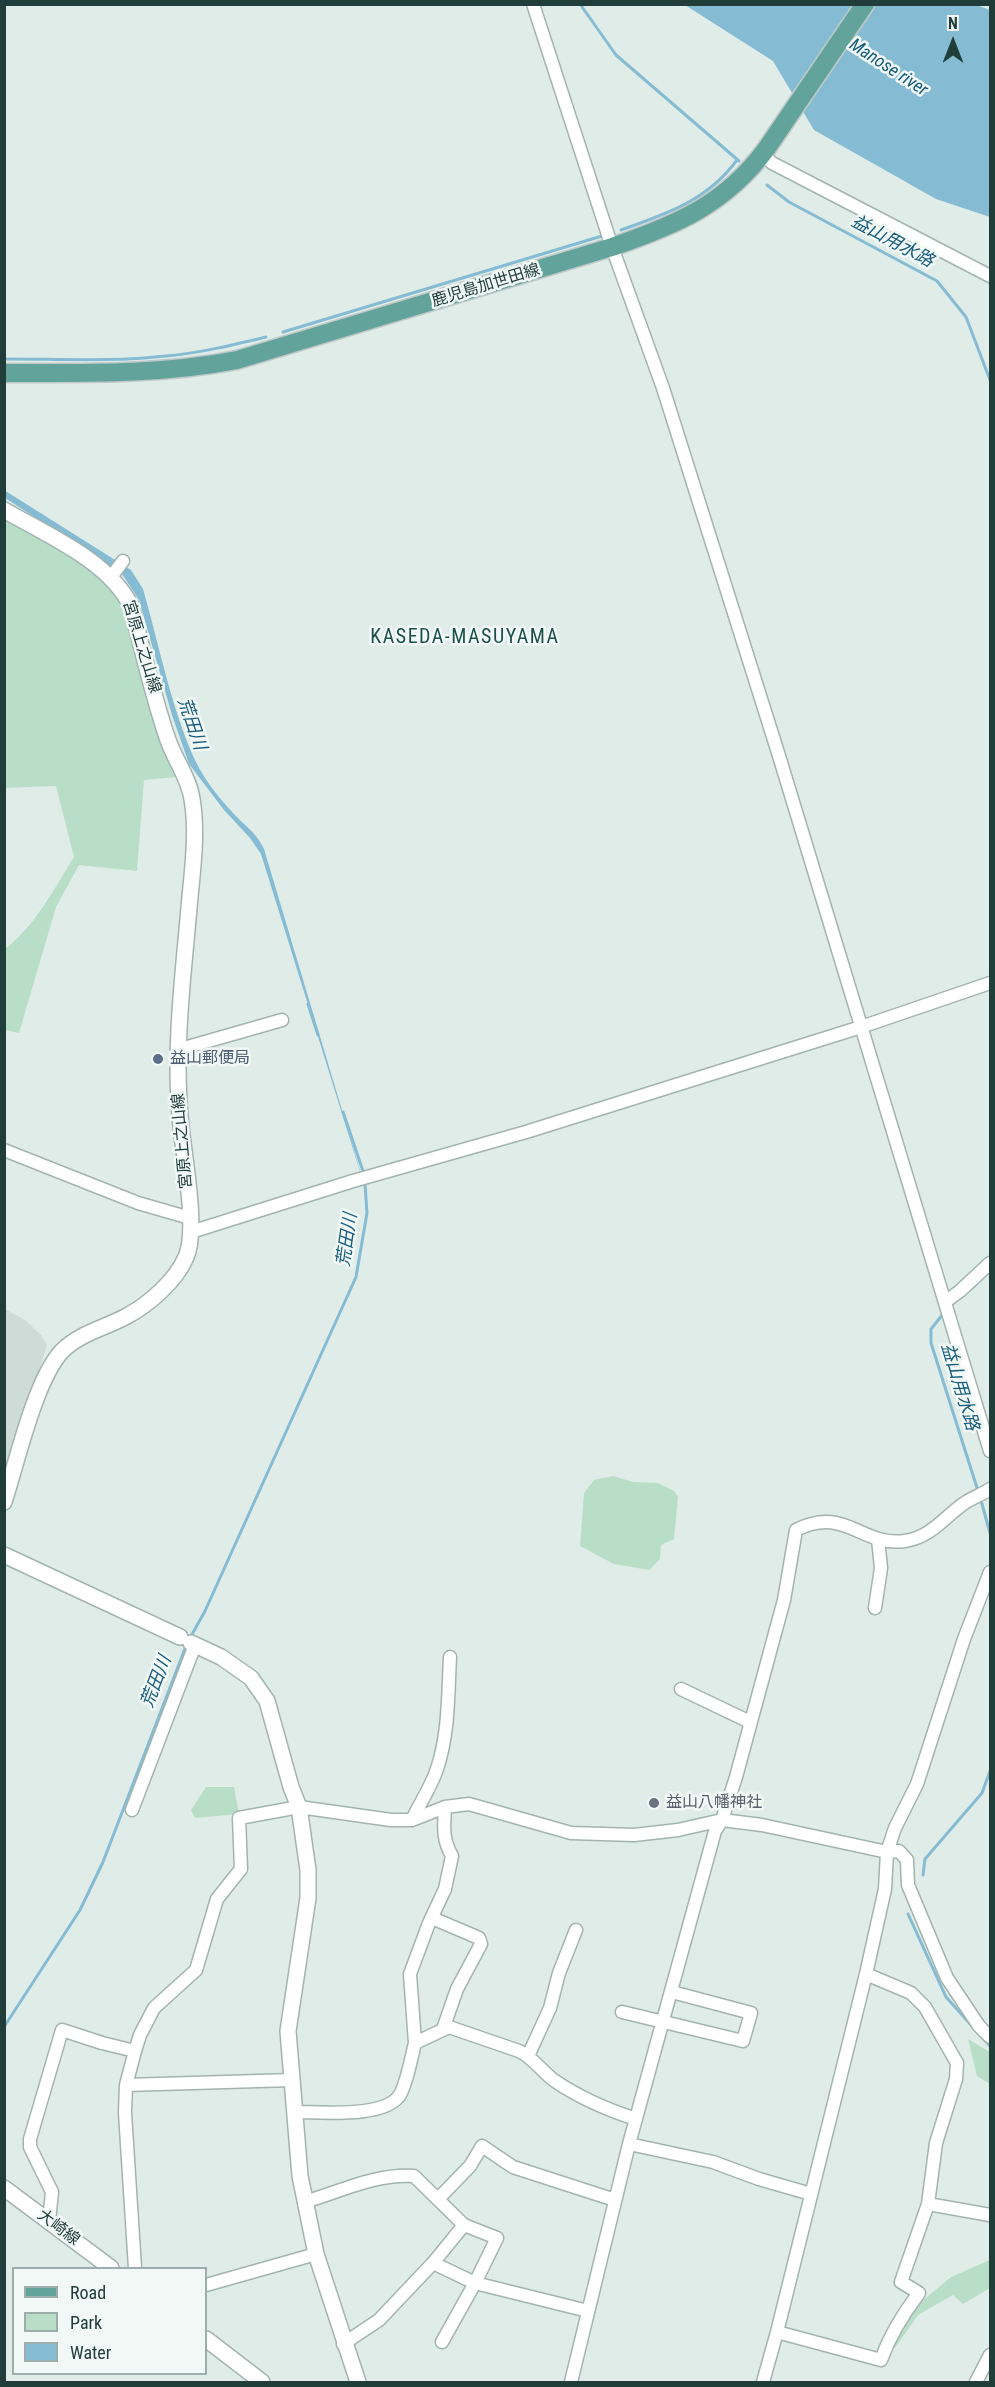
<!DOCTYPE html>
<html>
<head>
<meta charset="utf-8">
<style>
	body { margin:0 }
	#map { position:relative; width:995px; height:2387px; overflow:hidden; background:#e0ece8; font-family:"Roboto Condensed",sans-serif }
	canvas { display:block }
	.frame { position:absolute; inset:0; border:6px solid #203d3a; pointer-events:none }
	.legend { position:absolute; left:12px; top:2267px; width:195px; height:108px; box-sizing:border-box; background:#f1f8f6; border:2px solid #9dadab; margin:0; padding:8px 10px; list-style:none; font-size:18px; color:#203d3a }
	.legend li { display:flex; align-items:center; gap:12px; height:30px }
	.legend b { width:30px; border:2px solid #9dadab }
	.north { position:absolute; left:923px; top:12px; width:60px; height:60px; -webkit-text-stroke:4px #f1f8f6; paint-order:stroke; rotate:0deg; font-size:16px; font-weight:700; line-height:24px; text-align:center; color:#203d3a }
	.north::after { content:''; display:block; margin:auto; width:21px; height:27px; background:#203d3a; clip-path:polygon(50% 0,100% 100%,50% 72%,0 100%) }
</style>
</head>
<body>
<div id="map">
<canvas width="995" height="2387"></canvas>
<div class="frame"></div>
<ul class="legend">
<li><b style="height:8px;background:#62a49c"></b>Road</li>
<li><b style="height:16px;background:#b8dec8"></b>Park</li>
<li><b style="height:16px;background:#85bcd4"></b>Water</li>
</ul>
<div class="north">N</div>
</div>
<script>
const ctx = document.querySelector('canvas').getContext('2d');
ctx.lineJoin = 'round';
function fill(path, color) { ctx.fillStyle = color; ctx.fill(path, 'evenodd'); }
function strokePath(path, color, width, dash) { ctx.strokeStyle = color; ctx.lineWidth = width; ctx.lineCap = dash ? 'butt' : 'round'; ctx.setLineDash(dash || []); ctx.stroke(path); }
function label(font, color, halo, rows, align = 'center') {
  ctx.font = font + ' "Roboto Condensed","Noto Sans JP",sans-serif'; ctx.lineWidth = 5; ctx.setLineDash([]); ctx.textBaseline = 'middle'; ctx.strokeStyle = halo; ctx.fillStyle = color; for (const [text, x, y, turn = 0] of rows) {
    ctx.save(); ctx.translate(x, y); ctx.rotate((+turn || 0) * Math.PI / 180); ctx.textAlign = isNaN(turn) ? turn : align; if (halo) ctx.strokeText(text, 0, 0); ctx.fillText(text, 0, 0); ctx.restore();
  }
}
fill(new Path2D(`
	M5 1309 25 1320 41 1335 47 1345 5 1479Z`), '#cedcd8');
fill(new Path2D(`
	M4 518 109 579 116 589 154 714 177 777 144 780 137 871 79 865 56 907 19 1033 5 1030V949C35 926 54 889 74 857L56 786 5 788Z
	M613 1476 633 1482 658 1483 674 1491 678 1497 674 1539 661 1545 660 1559 649 1570 614 1564 580 1546 584 1493 594 1480Z
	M206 1787H234L239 1814 195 1818 191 1810Z
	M968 2039 990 2052V2084L977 2076Z
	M990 2260V2288L963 2304 953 2295 918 2315 895 2348 891 2346 909 2312 951 2277Z`), '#b8dec8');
fill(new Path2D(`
	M974 4 990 10V217L936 199 814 130 773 61 685 5Z
	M4 490 131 570 143 589C159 644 172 712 196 762 205 781 220 799 234 814 247 828 255 831 264 849L368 1197 261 854 250 838 224 810 189 764 172 715 139 600 122 574 5 498Z`), '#85bcd4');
strokePath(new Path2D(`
	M580 4 616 55 739 161
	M767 185 789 202 937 281 966 317 990 380
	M621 230C666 214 707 201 737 160
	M283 332 602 236
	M4 359C58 359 113 362 166 356 200 353 233 345 266 337
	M308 1004 318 1035
	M343 1112 364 1174
	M972 1288 990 1271
	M943 1314 931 1329V1343L978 1491
	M980 1497 990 1533
	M190 1638 205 1611 356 1277 367 1213 365 1184
	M923 1875 925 1859 982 1793 990 1771
	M908 1914 946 1997 990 2046
	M4 2027 80 1910 103 1862 186 1646`), '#85bcd4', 3);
const minor = new Path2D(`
	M533 4 612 247 663 388 780 759 990 1451
	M763 154 772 163 990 276
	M111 577 123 561
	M177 1050 282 1020
	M4 1150 138 1203 190 1218
	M191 1232 353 1181 526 1132 861 1027 990 983
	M945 1302 960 1291 990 1263
	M875 1608 881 1568 878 1539
	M681 1689 750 1722
	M132 1810 195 1645
	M412 1820C420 1803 431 1787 437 1769 449 1733 448 1694 450 1657
	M432 1918 479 1938 481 1944 457 1989 443 2029
	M622 2012 743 2041 751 2013 672 1992
	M415 2043 410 1974 429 1923 445 1889 452 1856C442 1839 444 1826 445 1807
	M528 2056 550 2008 559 1973 576 1930
	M126 2085 292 2080
	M295 2112C320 2112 388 2119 401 2093 408 2078 411 2059 415 2043L449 2027 519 2051C534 2058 542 2072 555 2081 580 2098 608 2110 636 2119
	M629 2144 713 2162 759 2179 811 2194
	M439 2198 470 2166 482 2146 513 2167 615 2200
	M304 2202C339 2192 377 2173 414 2176L464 2225 433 2263 379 2320 343 2344
	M928 2204 990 2215
	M49 2221 52 2192 30 2147V2139L62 2030 102 2043 135 2051
	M433 2263 475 2283 588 2311
	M135 2268 125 2113 126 2085 135 2051 140 2035 154 2008 196 1970 217 1899 241 1869 239 1818 299 1807 391 1820H412L445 1807 469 1804 571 1833 634 1835 678 1830 722 1820 762 1825 887 1852 899 1851 907 1860 908 1885 947 1978 979 2026 990 2037
	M206 2285 316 2254
	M777 2332 881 2360C890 2335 903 2314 919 2293L901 2282 928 2204 936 2143 956 2079 957 2063 925 2007 911 1993 866 1974
	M442 2342 475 2283 497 2238 464 2225
	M571 2382 629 2144 715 1831 722 1820 736 1777 784 1600 796 1530C845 1505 861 1547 905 1541 932 1537 945 1516 966 1502 974 1497 983 1494 990 1489
	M763 2382 777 2332 866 1974 885 1889 887 1852 895 1828 917 1784 964 1639 990 1572
	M976 2382 990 2355`);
const tertiary = new Path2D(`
	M4 510C47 535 109 561 131 606 143 651 153 697 168 740 175 760 189 778 192 799 198 835 192 872 189 908 183 977 174 1046 180 1115 182 1149 199 1228 186 1257 176 1281 149 1304 127 1316 105 1328 80 1333 62 1351 35 1380 17 1462 4 1502
	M4 1555 180 1637
	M191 1643 221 1657 251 1678 267 1701 291 1787 299 1807 308 1870V1898L288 2031 300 2176 316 2254 358 2382
	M4 2188 111 2268
	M206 2339 262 2382`);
const primary = new Path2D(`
	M4 373C83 373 160 375 237 360L612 247C676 225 725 205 767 148L865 4`);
strokePath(minor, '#a3b4b0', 15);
strokePath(tertiary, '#a3b4b0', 18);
strokePath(primary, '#c1c9c8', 21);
strokePath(minor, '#fff', 12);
strokePath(tertiary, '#fff', 15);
strokePath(primary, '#62a49c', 18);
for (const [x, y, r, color] of [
	[158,1059,6,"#5c6f8a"],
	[654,1803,6,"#6b7280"]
]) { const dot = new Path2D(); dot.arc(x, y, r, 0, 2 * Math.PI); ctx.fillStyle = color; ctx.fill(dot); strokePath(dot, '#f1f8f6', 2); }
label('16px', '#203d3a', '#f1f8f6', [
	["鹿児島加世田線",486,286,-17],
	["宮原上之山線",141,647,73],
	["宮原上之山線",183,1141,-95],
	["大崎線",58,2228,37]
]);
label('16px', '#4e5e75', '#f1f8f6', [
	["益山郵便局",170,1059]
], 'left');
label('16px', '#5b616d', '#f1f8f6', [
	["益山八幡神社",666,1803]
], 'left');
label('italic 18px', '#175c7c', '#f1f8f6', [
	["Manose river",888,68,33],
	["益山用水路",892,242,28],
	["荒田川",191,724,71],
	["荒田川",348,1240,-82],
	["益山用水路",959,1387,73],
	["荒田川",157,1682,-69]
]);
ctx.letterSpacing = '1.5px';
label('20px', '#1b504b', '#f1f8f6', [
	["KASEDA-MASUYAMA",465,638]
]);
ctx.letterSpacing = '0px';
</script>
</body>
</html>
